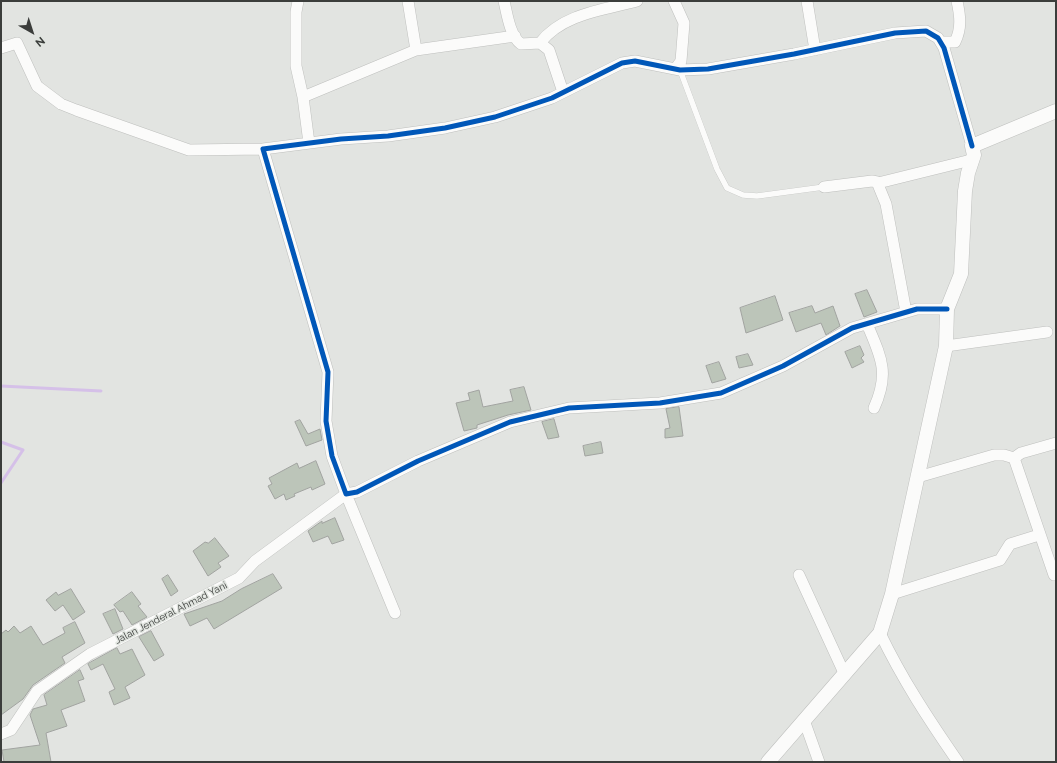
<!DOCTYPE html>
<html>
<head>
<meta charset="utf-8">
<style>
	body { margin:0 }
	#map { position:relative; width:1057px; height:763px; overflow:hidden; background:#e2e4e1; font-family:Raleway,sans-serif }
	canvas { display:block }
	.frame { position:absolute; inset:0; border:2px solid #3b3d3b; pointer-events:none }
	.north { position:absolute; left:12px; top:12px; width:40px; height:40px; -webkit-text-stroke:3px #e1e5e0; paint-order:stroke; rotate:141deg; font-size:11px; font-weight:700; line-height:16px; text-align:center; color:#3b3d3b }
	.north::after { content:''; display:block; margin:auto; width:14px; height:18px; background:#3b3d3b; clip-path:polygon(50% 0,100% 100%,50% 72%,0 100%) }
</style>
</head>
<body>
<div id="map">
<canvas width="1057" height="763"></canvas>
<div class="frame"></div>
<div class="north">N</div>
</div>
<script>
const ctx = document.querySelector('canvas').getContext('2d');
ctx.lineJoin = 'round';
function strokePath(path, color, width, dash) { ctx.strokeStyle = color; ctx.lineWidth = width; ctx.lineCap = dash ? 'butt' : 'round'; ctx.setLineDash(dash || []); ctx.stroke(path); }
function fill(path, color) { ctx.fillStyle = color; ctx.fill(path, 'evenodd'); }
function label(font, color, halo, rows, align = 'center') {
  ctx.font = font + ' Raleway,sans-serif'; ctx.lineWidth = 3; ctx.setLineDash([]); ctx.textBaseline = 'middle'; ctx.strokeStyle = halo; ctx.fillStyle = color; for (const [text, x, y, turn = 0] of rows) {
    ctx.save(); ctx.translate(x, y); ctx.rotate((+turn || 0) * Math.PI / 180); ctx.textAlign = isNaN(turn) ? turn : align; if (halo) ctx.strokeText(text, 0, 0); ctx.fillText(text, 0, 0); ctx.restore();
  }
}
strokePath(new Path2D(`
	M1 386 101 391
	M1 442 23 450 1 483`), '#d5c0e8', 3);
const building = new Path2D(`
	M867 290 877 312 864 317 855 294Z
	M775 296 783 320 746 333 740 308Z
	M812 306 815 313 833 306 840 326 826 335 821 323 796 332 789 313Z
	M860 346 864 355 861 358 864 362 852 368 845 352Z
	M748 354 753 365 739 368 736 357Z
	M719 362 726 379 712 383 706 366Z
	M524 387 531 410 508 415 477 425V428L464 431 456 403 470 400 468 393 479 390 483 407 513 401 510 390Z
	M679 407 683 436 665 438V429L670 428 666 409Z
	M554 419 559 437 548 439 542 422Z
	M300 420 308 434 320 429 322 440 306 446 295 422Z
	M601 442 603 453 585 456 583 446Z
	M316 461 325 484 312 490 311 487 294 494 295 496 286 500 284 494 275 499 268 486 272 484 269 478 297 463 299 468Z
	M335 518 344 540 332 544 328 536 313 542 308 531 322 521V523Z
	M215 538 229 556 218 563 221 567 208 576 193 551 205 542 208 543Z
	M273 574 282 588 214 629 207 618 190 626 184 614 222 601 241 589Z
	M168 575 178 591 171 596 162 579Z
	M71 589 85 612 73 620 63 605 55 611 46 600 56 592 58 595Z
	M132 592 141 604 138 606 147 617 132 625 123 611 120 612 114 605Z
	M115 609 123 629 113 634 103 614Z
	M75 622 85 643 62 657 65 663 33 685 23 699 1 715V634L6 630 8 632 14 626 20 633 31 626 43 645 65 633 63 628Z
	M151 631 164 655 154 661 139 637Z
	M117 648 120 654 132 649 145 675 125 687 130 698 114 705 109 692 115 689 103 664 91 670 88 664Z
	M80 670 84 679 78 681 85 701 61 710 67 726 46 733 51 762H4L2 750 40 745 30 715 33 709 47 705 44 695Z`);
fill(building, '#bcc5b9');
strokePath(building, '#a1a3a0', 1);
const service = new Path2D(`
	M680 70 717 169 727 188 743 195 757 196 824 187`);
const minor = new Path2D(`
	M298 1 296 12V66L303 97 309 143
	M408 1 416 50
	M504 1C507 14 510 36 521 44L540 43 549 50 563 92
	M674 1 684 23 681 61 676 68
	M807 1 815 50
	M941 42H955C962 28 960 15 957 1
	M540 43C562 14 603 10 637 1
	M1 48 17 43 37 86 61 104 76 110 189 150 263 149
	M303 97 416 50 515 36
	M878 183 971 160
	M824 187 872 181 877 182 886 204 906 312
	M947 309H917L852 328 783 366 721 393 660 403 569 408 510 422 418 461 357 492 346 494 332 456 326 421 328 372 263 149 341 139 388 136 445 128 495 117 552 98 622 63 635 61 680 70 708 69 794 54 895 33 926 31 938 38 944 48 972 146
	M867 324C881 357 890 373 874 408
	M946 346 1047 332
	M918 477 994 455H1004L1014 458
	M799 575 845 675
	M1054 575 1014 458 1021 453 1056 443
	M892 594 1000 560 1010 544 1039 535
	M880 633C902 679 929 720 958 762
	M804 720 819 762
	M1 734 11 730 37 691 90 654 239 578 255 561 346 494 395 613`);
const tertiary = new Path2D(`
	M768 762 880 633 892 594 946 346 947 309 961 274 965 191 968 173 974 155 972 146 1056 111`);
strokePath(service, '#bebfbd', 6);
strokePath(minor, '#bebfbd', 12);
strokePath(tertiary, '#bebfbd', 15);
strokePath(service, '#fbfbfa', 5.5);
strokePath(minor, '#fbfbfa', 11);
strokePath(tertiary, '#fbfbfa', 14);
strokePath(new Path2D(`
	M947 309H917L852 328 783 366 721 393 660 403 569 408 510 422 418 461 357 492 346 494 332 456 326 421 328 372 263 149 341 139 388 136 445 128 495 117 552 98 622 63 635 61 680 70 708 69 794 54 895 33 926 31 938 38 944 48 972 146`), '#0057b8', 5);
label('10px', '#3b3d3b', '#e1e5e0', [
	["Jalan Jenderal Ahmad Yani",171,613,-27]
]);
</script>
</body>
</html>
